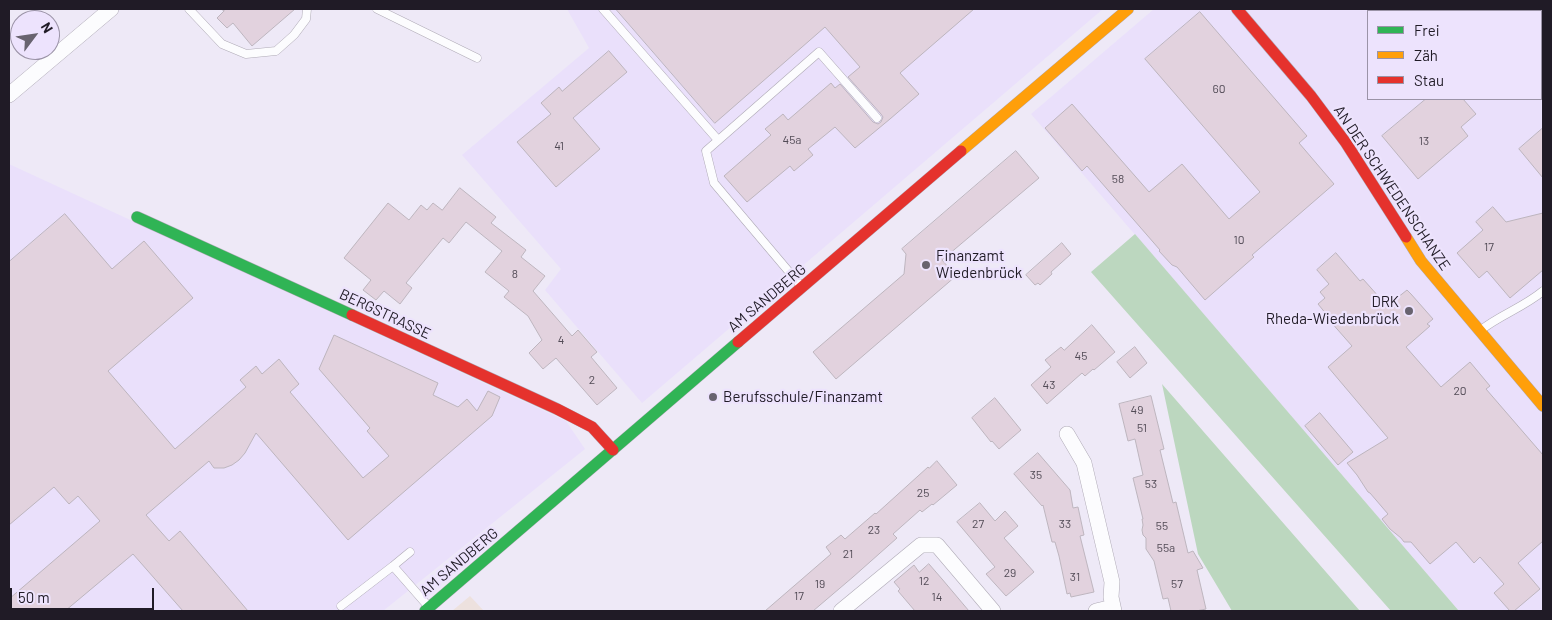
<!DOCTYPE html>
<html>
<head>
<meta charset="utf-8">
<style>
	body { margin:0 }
	#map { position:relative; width:1552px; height:620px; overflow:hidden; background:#eee9f7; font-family:Barlow,sans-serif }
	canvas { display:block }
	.frame { position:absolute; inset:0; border:10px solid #201b26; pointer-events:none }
	.legend { position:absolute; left:1367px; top:10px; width:175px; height:90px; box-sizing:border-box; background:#ede3fd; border:1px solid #9b93a7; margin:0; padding:6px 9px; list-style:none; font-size:15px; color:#201b26 }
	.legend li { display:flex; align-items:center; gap:10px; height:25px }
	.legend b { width:25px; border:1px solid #9b93a7 }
	.north { position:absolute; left:10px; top:10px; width:50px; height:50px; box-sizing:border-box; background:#ede3fd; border:1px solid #9b93a7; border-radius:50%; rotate:59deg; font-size:14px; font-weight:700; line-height:20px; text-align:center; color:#201b26 }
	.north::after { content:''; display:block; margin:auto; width:18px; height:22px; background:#68636f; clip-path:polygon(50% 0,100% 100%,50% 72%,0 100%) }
	.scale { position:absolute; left:10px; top:588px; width:144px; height:22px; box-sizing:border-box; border:2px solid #201b26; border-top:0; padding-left:6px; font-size:15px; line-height:18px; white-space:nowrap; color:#201b26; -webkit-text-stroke:4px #ede3fd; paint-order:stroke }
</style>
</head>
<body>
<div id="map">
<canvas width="1552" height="620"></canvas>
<div class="frame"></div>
<ul class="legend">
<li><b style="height:6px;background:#30b455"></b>Frei</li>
<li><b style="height:6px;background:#ff9f0a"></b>Zäh</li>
<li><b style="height:6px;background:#e5322d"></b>Stau</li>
</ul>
<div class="north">N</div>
<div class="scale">50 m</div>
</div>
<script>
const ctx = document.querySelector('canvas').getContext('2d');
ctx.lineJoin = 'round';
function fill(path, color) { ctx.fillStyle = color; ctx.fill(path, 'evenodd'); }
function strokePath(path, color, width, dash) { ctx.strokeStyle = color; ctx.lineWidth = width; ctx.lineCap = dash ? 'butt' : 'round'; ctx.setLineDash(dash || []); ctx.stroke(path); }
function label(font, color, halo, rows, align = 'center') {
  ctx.font = font + ' Barlow,sans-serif'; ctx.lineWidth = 4.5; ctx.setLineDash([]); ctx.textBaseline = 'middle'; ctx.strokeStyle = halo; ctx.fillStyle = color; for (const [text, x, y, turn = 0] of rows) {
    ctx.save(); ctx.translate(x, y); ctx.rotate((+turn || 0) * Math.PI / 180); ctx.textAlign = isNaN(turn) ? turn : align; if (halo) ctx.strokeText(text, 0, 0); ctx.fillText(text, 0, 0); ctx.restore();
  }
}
fill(new Path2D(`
	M470 596 484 611H452Z`), '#ede1de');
fill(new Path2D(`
	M567 9H1103L642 403 545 290 561 269 462 155 589 48Z
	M1154 9H1543V611H1459L1031 114ZM1368 11H1541V99H1368Z
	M9 164 566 421 585 449 383 611H9Z`), '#eae0fb');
fill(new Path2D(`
	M1135 234 1459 611H1391L1091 272Z
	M1162 384 1360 611H1232L1198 554Z`), '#bcd7bf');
const building = new Path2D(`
	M221 9H295L252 46 233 23 227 28 217 18 224 11Z
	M616 9H974L900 73 919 94 890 119 855 148 835 127 808 149 813 155 794 171 790 166 747 202 724 176 771 135 765 129 783 114 788 120 831 83 835 88 840 84 873 122 878 124 881 122 883 117 881 114 848 77 860 67 825 27 715 123Z
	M1200 12 1307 136 1299 143 1334 184 1252 255 1254 257 1205 300 1177 267 1172 265 1159 251 1160 250 1087 166 1082 171 1045 128 1072 104 1149 192 1182 164 1229 219 1260 192 1145 59Z
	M609 51 627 72 573 118 600 149 556 187 517 142 551 114 541 103 559 87 562 91Z
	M1426 99H1463L1476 114 1461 127 1468 136 1418 179 1382 136Z
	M1543 128V178L1519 149Z
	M1016 151 1039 178 942 260 956 276 836 379 813 352 904 274 906 254 902 249Z
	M460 188 496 217 491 223 526 250 521 257 545 276 533 291 572 336 578 330 597 352 591 357 617 388 597 405 556 358 543 369 529 353 542 340 528 316 504 297 509 291 485 272 502 251 466 222 449 243 443 238 406 283 412 288 400 304 384 291 376 300 363 290 371 280 344 258 388 203 409 220 421 205 427 210 433 203 442 210Z
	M1493 207 1506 222 1543 213V270L1510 298 1487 271 1479 278 1457 253 1483 230 1476 222Z
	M65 214 112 269 144 241 193 298 108 371 175 449 246 387 240 380 256 366 262 374 279 359 299 384 290 392 363 478 389 456 367 431 370 428 319 369 334 335 438 383 433 395 458 407 467 399 477 411 488 391 500 397 492 416 348 540 256 433 245 453 239 460 232 465 224 468H214L209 461 146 515 169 541 180 531 248 611H183L133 554 65 611H13L9 606V599L100 521 78 496 69 504 54 487 9 525V262Z
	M1062 243 1071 254 1051 272 1052 274 1040 285 1038 283 1035 285 1026 275Z
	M1336 253 1360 281 1363 279 1387 306 1407 290 1411 294 1433 319 1427 324 1430 326 1406 347 1441 387 1470 362 1490 386 1486 389 1543 455V541L1518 563 1540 589 1514 611H1510L1494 593 1504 584 1480 557 1474 563 1456 542 1430 564 1411 542H1404L1401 538 1390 529 1382 519 1388 514 1370 493 1368 492 1357 475 1347 463 1388 438 1328 367 1352 346 1330 321 1331 320 1318 304 1325 298 1320 292 1329 284 1317 270Z
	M1092 325 1115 352 1094 370 1093 369 1085 376 1082 373 1047 404 1031 385 1051 367 1045 360 1061 347 1064 350Z
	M1135 347 1147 363 1130 378 1117 362Z
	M1151 396 1164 449 1160 450 1173 503 1176 502 1188 553 1193 551 1203 568 1197 570 1206 609 1196 611H1171L1168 598 1163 599 1154 561 1146 549V538L1143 535 1142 530 1143 525 1142 519H1143L1133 478 1143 475 1135 439 1128 441 1119 404Z
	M995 398 1021 430 999 449 992 441 991 442 972 418Z
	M1320 413 1353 452 1338 465 1305 426Z
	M1038 453 1070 490 1073 508 1078 507 1084 535 1080 536 1094 592 1071 597 1070 593 1067 594 1059 556 1055 542H1052L1043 505 1042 506 1014 474Z
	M937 461 957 485 933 505 932 504 922 512 920 510 893 534 897 538 853 577 813 611H765L831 554 826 547 841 535 845 539 875 513 876 514 928 467 929 468Z
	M980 503 995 521 1005 511 1018 526 1004 538 1034 572 1006 596 986 574 995 567 957 522Z
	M929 564 942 579 969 611H915L898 591 900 589 894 582 914 565 919 572Z`);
fill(building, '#e2d2de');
strokePath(building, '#bdb5be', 1);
const lane = new Path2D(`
	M189 9 222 44 246 54 276 51 294 35 306 19 307 9
	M377 9 477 58
	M603 9 718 140
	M801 286 714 183 706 151 819 52 877 118
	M1481 330C1500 315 1524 307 1543 291
	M393 566 410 552
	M341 606 393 566 428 606`);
const street = new Path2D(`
	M9 95 111 9
	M1067 434 1084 463 1112 582 1111 597 1114 611
	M841 611 921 545H937L993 611
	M1096 611 1113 607`);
const fast = new Path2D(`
	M137 217 352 315
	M425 611 738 342`);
const slow = new Path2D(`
	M961 151 1128 9
	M1406 237 1421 261 1543 406`);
const jam = new Path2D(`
	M1237 9 1311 96 1346 143 1406 237
	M352 315 557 409 592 427 613 450
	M738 342 961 151`);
strokePath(lane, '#afaab6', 9);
strokePath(street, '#afaab6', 16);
strokePath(fast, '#afaab6', 12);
strokePath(slow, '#afaab6', 12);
strokePath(jam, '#afaab6', 12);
strokePath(lane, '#fcfcfe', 8);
strokePath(street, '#fcfcfe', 15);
strokePath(fast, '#30b455', 11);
strokePath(slow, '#ff9f0a', 11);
strokePath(jam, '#e5322d', 11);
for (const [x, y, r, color] of [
	[926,265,5,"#68636f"],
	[1409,311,5,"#68636f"],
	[713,397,5,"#68636f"]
]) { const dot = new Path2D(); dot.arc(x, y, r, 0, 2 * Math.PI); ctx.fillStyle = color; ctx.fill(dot); strokePath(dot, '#ede3fd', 2); }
label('12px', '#524b56', null, [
	["60",1219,89],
	["45a",792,140],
	["13",1424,141],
	["41",559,146],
	["58",1118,179],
	["10",1239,240],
	["17",1489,247],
	["8",515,274],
	["4",561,340],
	["45",1081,356],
	["2",592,380],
	["43",1049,385],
	["20",1460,391],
	["49",1137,410],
	["51",1142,428],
	["35",1036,475],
	["53",1151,484],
	["25",923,493],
	["27",978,524],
	["33",1065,524],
	["55",1162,526],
	["23",874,530],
	["55a",1166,548],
	["21",848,554],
	["29",1010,573],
	["31",1075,577],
	["12",924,581],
	["19",820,584],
	["57",1177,584],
	["17",799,596],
	["14",937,597]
]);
label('15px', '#201b26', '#ede3fd', [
	["AN DER SCHWEDENSCHANZE",1392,188,56],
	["AM SANDBERG",767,298,-40],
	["BERGSTRASSE",385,314,25],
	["AM SANDBERG",459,562,-40]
]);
label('15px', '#201b26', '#ede3fd', [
	["Finanzamt",936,256],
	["Wiedenbrück",936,273],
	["DRK",1399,302,"right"],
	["Rheda-Wiedenbrück",1399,319,"right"],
	["Berufsschule/Finanzamt",723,397]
], 'left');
</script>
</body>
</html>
